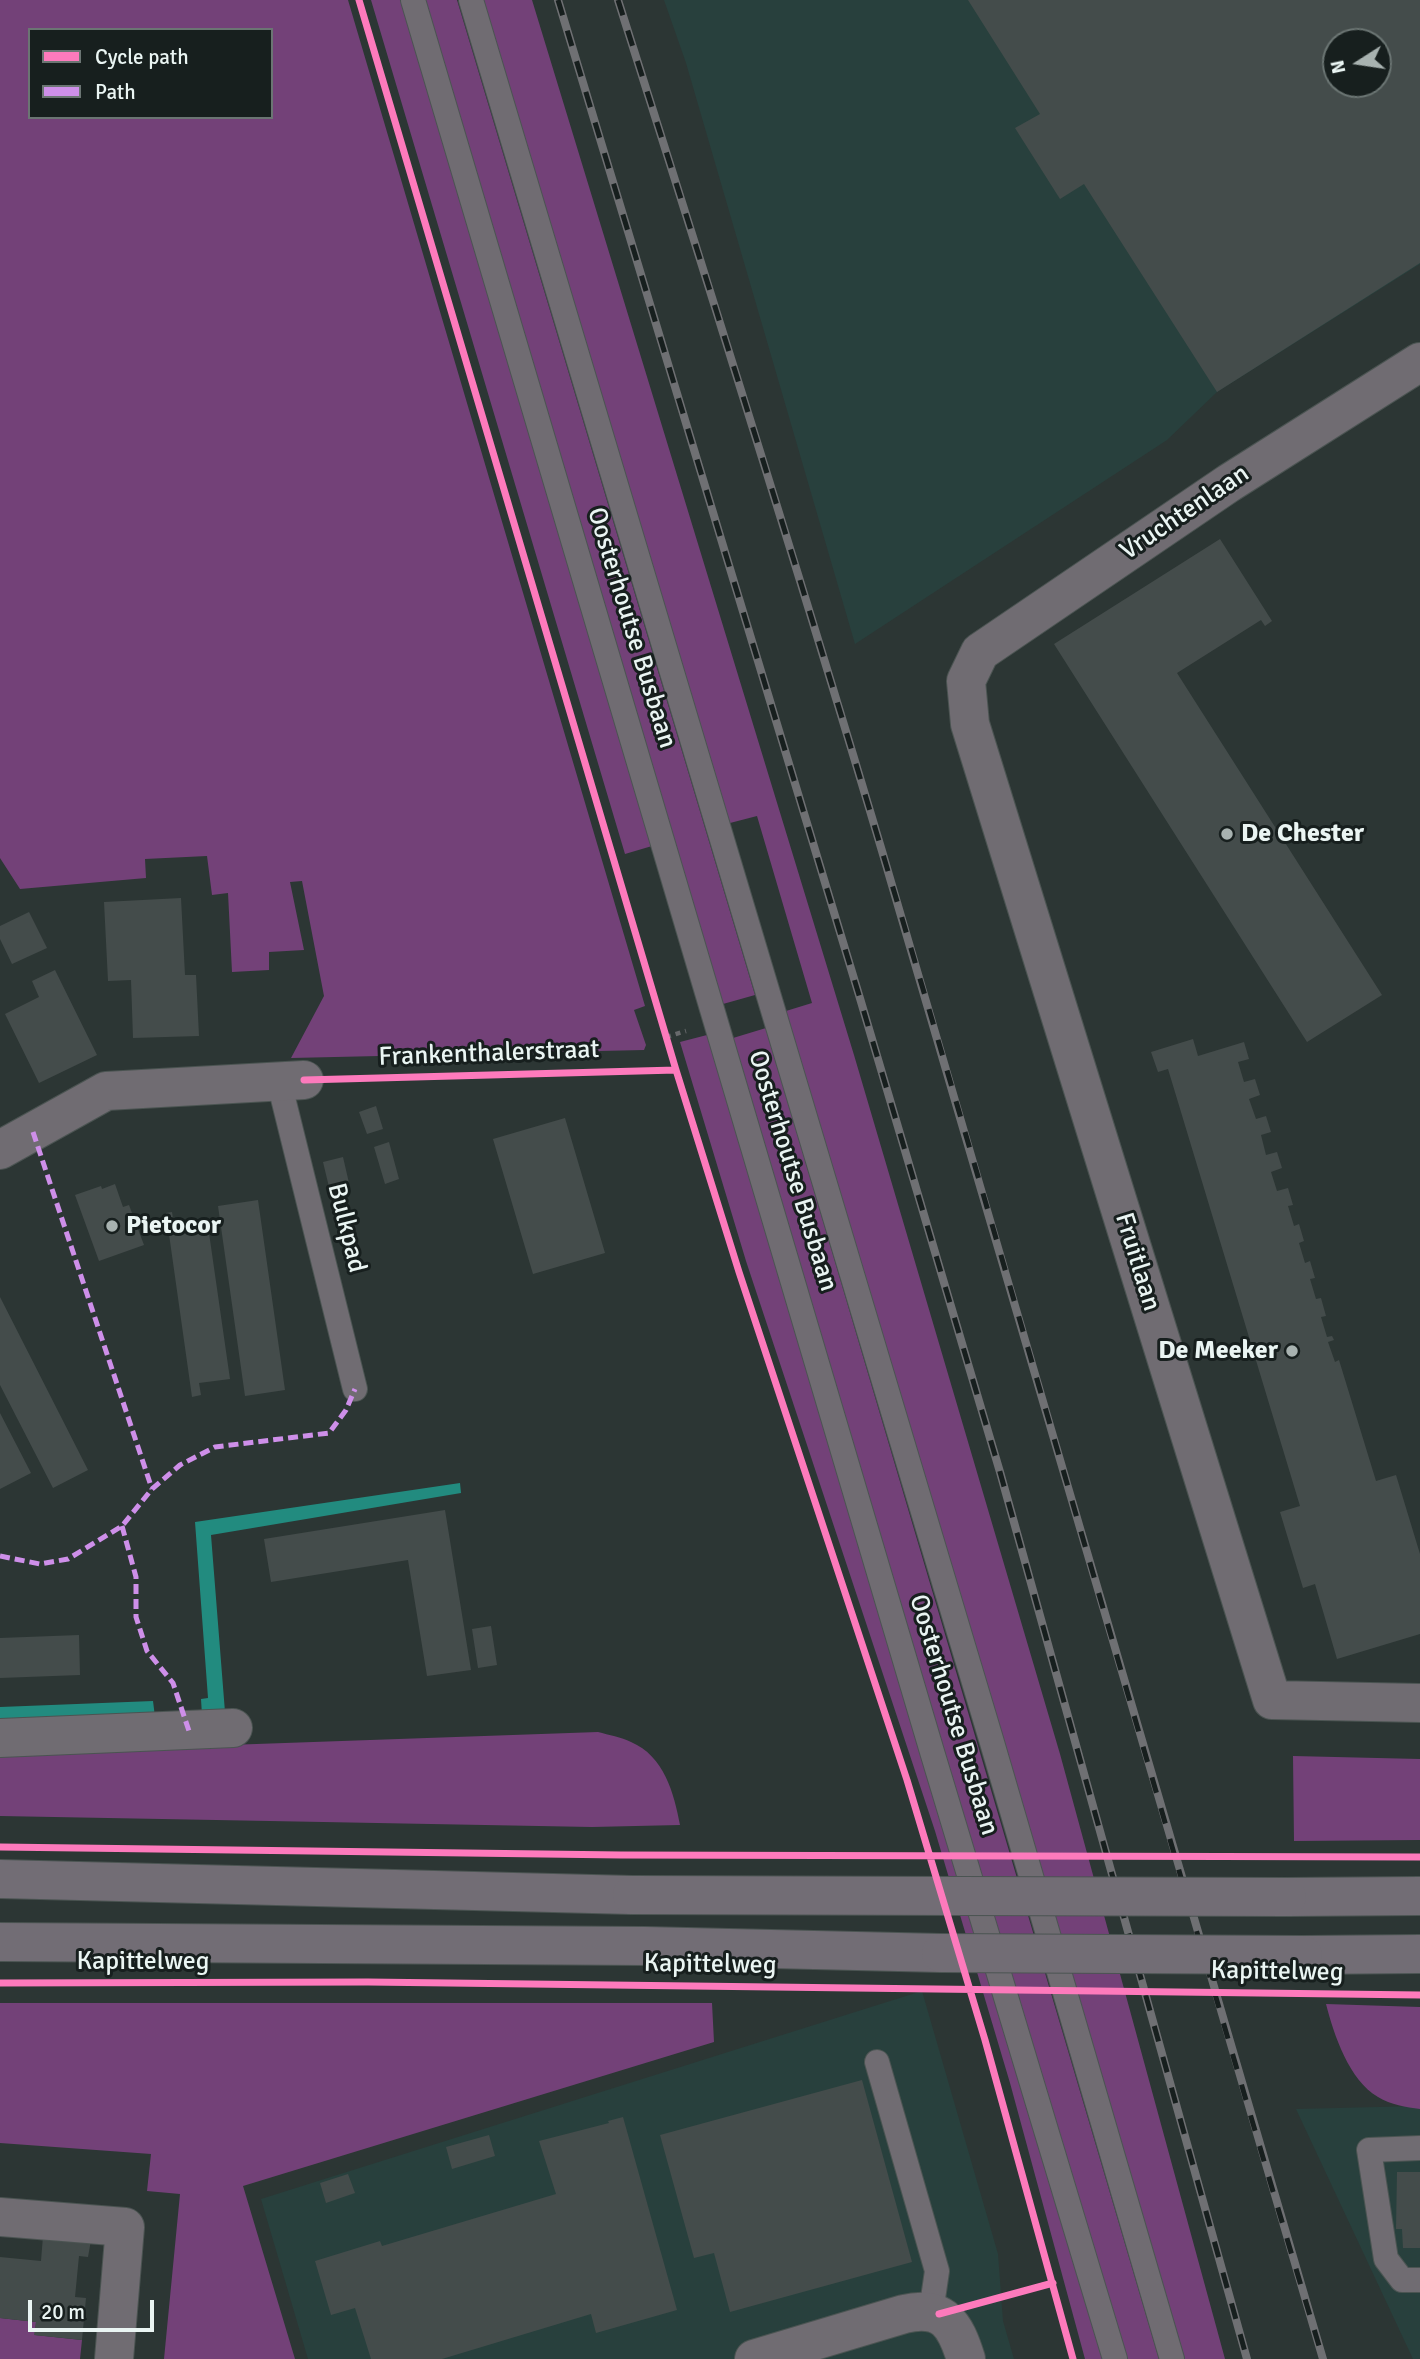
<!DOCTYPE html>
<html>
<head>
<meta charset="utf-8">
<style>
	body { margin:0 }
	#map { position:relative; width:1420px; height:2359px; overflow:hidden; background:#2c3634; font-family:Signika,sans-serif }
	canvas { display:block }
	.legend { position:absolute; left:28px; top:28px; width:245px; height:91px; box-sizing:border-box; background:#171f1e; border:2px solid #6b7573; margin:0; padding:9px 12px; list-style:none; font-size:21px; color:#eaf5f3 }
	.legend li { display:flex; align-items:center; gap:14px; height:35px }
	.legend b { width:35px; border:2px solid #6b7573 }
	.north { position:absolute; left:1322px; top:28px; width:70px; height:70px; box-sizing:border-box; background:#171f1e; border:2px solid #6b7573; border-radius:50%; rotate:258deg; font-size:19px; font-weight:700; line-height:28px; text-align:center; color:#eaf5f3 }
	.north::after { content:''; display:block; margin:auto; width:24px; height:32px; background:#a8b2b0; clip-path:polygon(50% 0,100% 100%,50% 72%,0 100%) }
	.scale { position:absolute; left:28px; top:2300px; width:126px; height:32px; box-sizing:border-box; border:4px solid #eaf5f3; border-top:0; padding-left:9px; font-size:21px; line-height:24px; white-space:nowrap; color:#eaf5f3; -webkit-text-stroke:5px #171f1e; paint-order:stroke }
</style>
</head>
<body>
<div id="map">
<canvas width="1420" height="2359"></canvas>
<ul class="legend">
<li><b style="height:9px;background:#fd7abc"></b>Cycle path</li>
<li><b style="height:9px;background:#ce8fe9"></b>Path</li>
</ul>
<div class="north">N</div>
<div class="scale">20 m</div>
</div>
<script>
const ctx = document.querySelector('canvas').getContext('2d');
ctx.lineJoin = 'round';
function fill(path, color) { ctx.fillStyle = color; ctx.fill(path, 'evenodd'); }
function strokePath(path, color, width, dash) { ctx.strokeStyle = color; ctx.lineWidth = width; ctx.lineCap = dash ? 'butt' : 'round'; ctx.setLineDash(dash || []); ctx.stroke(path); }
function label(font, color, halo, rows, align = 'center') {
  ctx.font = font + ' Signika,sans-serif'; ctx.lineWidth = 6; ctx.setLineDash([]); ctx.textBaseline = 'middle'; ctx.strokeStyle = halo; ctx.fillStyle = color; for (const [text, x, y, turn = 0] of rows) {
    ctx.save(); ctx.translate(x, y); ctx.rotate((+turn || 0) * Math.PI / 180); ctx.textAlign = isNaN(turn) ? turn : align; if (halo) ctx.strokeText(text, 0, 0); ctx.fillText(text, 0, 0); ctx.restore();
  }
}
fill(new Path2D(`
	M664 0H1420V264L1217 392 1167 440 855 644 686 63ZM1336 42H1378V84H1336Z
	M922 1991 998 2254 1003 2321 1014 2359H308L261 2199Z
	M1420 2106V2359H1413L1296 2109Z`), '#28403d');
fill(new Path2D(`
	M0 0H348L645 1006 634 1010 646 1045 644 1050 291 1058 324 996 302 881 290 882 304 950 269 952V970L232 972 228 893 212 895 207 856 145 859 146 878 20 889 0 858ZM30 30H271V117H30Z
	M371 0H401L652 846 625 854Z
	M425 0H457L755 995 723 1004Z
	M483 0H532L854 1055 1060 1754 1225 2359H1185L829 1165 786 1011 812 1003 757 816 730 823Z
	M766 1028 1159 2359H1126L1040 2075 733 1038Z
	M707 1035 1104 2359H1085L1010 2083 935 1831 746 1261 680 1042Z
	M598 1732C609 1735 621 1737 631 1742 664 1756 674 1793 680 1825L592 1827 0 1816V1753Z
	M1293 1756 1420 1759V1840L1294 1841Z
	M712 2003 714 2042 243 2186 295 2359H164L180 2194 147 2191 151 2154 0 2143V2003Z
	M1326 2004 1420 2007V2109C1406 2107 1391 2105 1378 2097 1349 2080 1334 2035 1326 2004Z
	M0 2318 36 2322 35 2335 82 2340 80 2359H0Z`), '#734178');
fill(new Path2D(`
	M460 1483 461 1493 211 1535 225 1712 202 1715 201 1699 208 1698 195 1522Z
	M153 1701 155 1717 0 1722V1707Z`), '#228b7f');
fill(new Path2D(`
	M968 0H1420V263L1217 392 1084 184 1060 199 1015 128 1040 114ZM1336 42H1378V84H1336Z
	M1220 539 1272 621 1265 626 1261 620 1177 673 1382 995 1307 1042 1054 644Z
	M181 898 185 975H196L199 1036 133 1038 131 980 108 981 104 902Z
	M29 912 47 948 12 964 0 939V926Z
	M55 970 97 1055 39 1083 5 1014 39 997 32 981Z
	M1193 1039 1198 1056 1244 1042 1249 1059 1238 1062 1244 1082 1255 1079 1260 1095 1249 1099 1256 1119 1266 1116 1271 1132 1261 1135 1266 1155 1277 1152 1282 1168 1271 1172 1277 1191 1288 1188 1293 1205 1288 1206 1294 1226 1299 1224 1304 1241 1299 1243 1305 1263 1310 1261 1315 1278 1310 1279 1316 1299 1321 1298 1326 1316 1321 1317 1327 1337 1332 1336 1334 1340 1328 1342 1335 1362 1339 1360 1376 1481 1396 1475 1420 1554V1634L1337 1659 1315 1584 1303 1588 1280 1512 1300 1506 1168 1069 1158 1072 1151 1052Z
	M376 1106 383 1129 367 1134 359 1112Z
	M565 1118 605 1253 533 1274 493 1139Z
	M389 1142 399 1179 385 1184 374 1147Z
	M343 1157 349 1183 329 1187 323 1162Z
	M115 1184 123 1207 129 1205 144 1245 99 1261 75 1195 101 1186 102 1189Z
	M258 1200 285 1390 245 1396 218 1206Z
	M172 1212 175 1231 208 1226 230 1379 199 1383 201 1395 192 1397 166 1213Z
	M0 1297 88 1470 53 1488 0 1385Z
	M0 1413 31 1473 0 1489Z
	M445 1510 471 1670 427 1676 408 1560 271 1582 264 1539Z
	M491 1626 497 1665 478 1668 472 1629Z
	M79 1635 80 1675 0 1678V1638Z
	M862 2080 912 2262 730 2312 714 2253 694 2258 660 2135Z
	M623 2117 677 2310 596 2333 591 2314 442 2359H371L355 2308 331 2315 315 2261 380 2241 382 2246 556 2194 539 2141 609 2123 608 2121Z
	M489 2135 495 2156 452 2169 446 2147Z
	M1397 2172H1420V2248H1403L1402 2229H1396Z
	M348 2174 355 2193 326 2203 320 2183Z
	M43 2236 91 2240 88 2257 79 2256 75 2297 86 2298 82 2340 34 2335 36 2322 0 2318V2257L41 2261Z`), '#444c4b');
const lane = new Path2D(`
	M413 0 933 1755 1115 2359
	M471 0 991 1739 1172 2359
	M279 1082 355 1389
	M877 2062 937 2271 931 2312
	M1420 2148 1369 2150 1386 2259 1402 2280H1420`);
const street = new Path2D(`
	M1420 362 1229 483 980 652 966 681 970 724 1272 1700 1420 1703
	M0 1150 106 1091 304 1080
	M0 1738 233 1728
	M0 2217 125 2227 114 2359
	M754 2359 904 2314C944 2305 955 2324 966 2359`);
const secondary = new Path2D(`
	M0 1879 632 1895
	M1287 1897 1420 1896
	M0 1942 645 1946 941 1953
	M1303 1955 1420 1954`);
strokePath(lane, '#4b5452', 26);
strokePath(street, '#4b5452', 40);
strokePath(secondary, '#4b5452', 40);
strokePath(new Path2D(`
	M666 1037 686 1031`), '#686a6c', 4.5, [5, 5]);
strokePath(lane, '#706c72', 24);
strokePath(street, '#706c72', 38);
strokePath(secondary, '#726d75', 38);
const rail = new Path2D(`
	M558 0 859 995 1000 1472 1247 2359
	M618 0C708 283 797 566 882 851 1032 1353 1172 1857 1323 2359`);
strokePath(rail, '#6f7073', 8);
strokePath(rail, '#171f1e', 5, [16]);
const secondaryBridge = new Path2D(`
	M632 1895 1287 1897
	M941 1953 1303 1955`);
strokePath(secondaryBridge, '#4b5452', 40, []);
strokePath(secondaryBridge, '#726d75', 38);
strokePath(new Path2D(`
	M33 1132 152 1489
	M122 1526 136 1577V1617L147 1651 173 1683 189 1731
	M0 1556 40 1564 68 1559 122 1526 152 1489 180 1465 215 1447 329 1433 346 1410 355 1389`), '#ce8fe9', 5, [10, 5]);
strokePath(new Path2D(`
	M359 0 676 1070 739 1272 907 1780 985 2040 1073 2359
	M304 1080 676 1070
	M0 1847 621 1855 1420 1857
	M0 1983 368 1982 1420 1995
	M939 2314 1053 2283`), '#fd7abc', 7);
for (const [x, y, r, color] of [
	[1227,834,7,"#a8b2b0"],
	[112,1226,7,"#a8b2b0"],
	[1292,1351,7,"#a8b2b0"]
]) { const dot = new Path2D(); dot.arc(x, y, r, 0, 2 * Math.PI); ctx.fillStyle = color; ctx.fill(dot); strokePath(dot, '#171f1e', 2.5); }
label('26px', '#eaf5f3', '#171f1e', [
	["Vruchtenlaan",1185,513,-34],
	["Oosterhoutse Busbaan",631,628,73],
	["Frankenthalerstraat",489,1054,-2],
	["Oosterhoutse Busbaan",792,1171,73],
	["Bulkpad",346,1228,76],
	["Fruitlaan",1137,1262,73],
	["Oosterhoutse Busbaan",953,1715,73],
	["Kapittelweg",143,1962],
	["Kapittelweg",710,1965,1],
	["Kapittelweg",1277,1972,1]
]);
label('bold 26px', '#eaf5f3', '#171f1e', [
	["De Chester",1241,834],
	["Pietocor",126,1226],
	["De Meeker",1278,1351,"right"]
], 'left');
</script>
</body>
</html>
